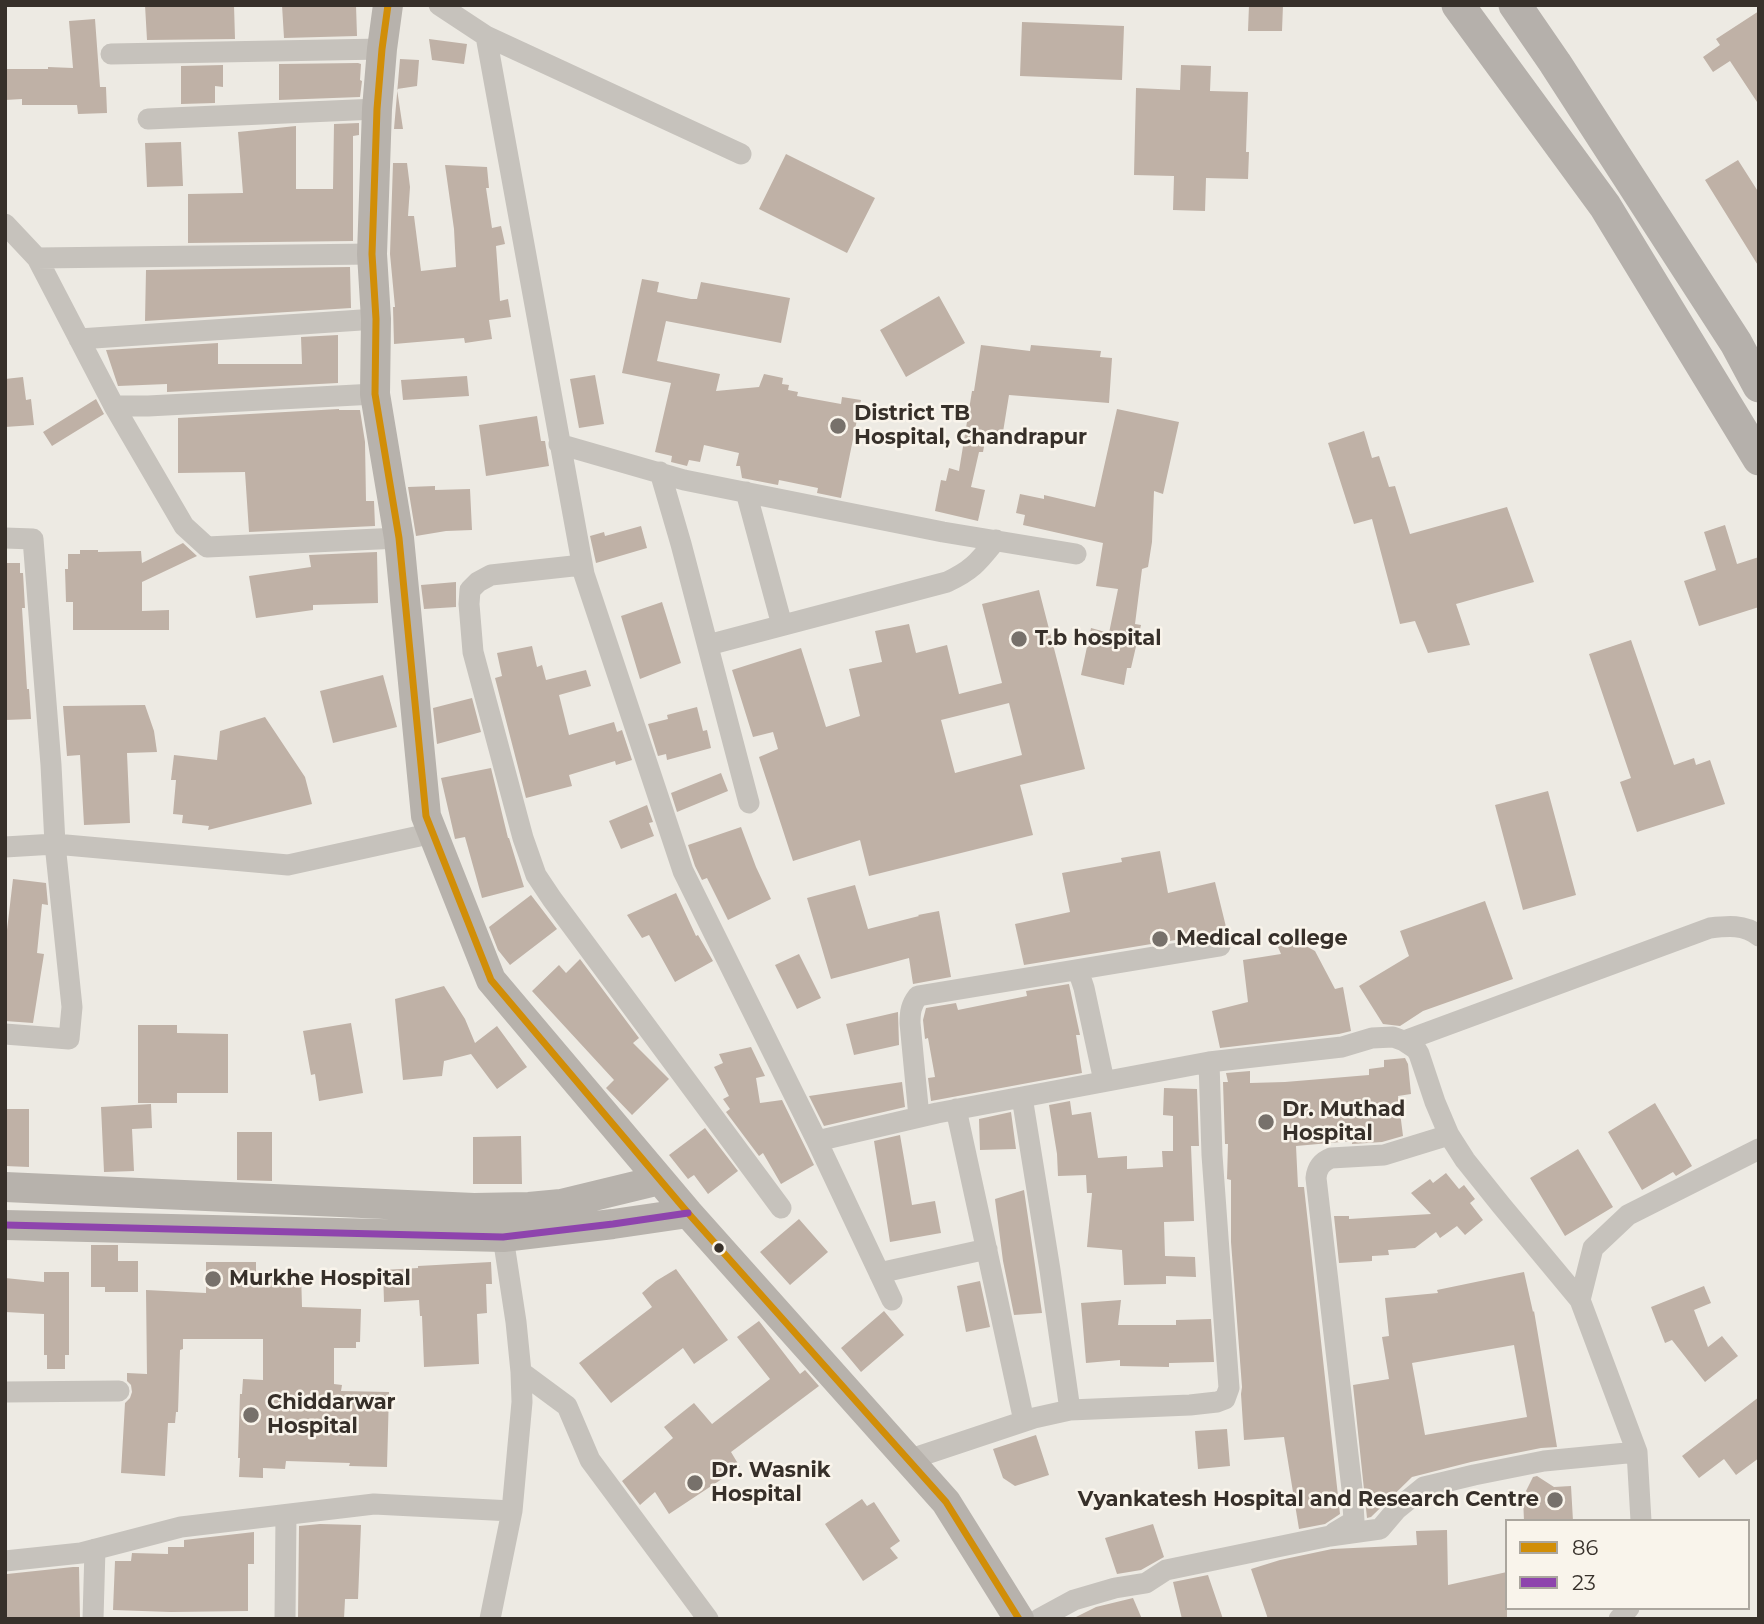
<!DOCTYPE html>
<html>
<head>
<meta charset="utf-8">
<style>
	body { margin:0 }
	#map { position:relative; width:1764px; height:1624px; overflow:hidden; background:#edeae3; font-family:Montserrat,sans-serif }
	canvas { display:block }
	.frame { position:absolute; inset:0; border:7px solid #37302a; pointer-events:none }
	.legend { position:absolute; left:1505px; top:1519px; width:245px; height:91px; box-sizing:border-box; background:#f9f4eb; border:2px solid #aba69e; margin:0; padding:9px 12px; list-style:none; font-size:21px; color:#37302a }
	.legend li { display:flex; align-items:center; gap:14px; height:35px }
	.legend b { width:35px; border:2px solid #aba69e }
</style>
</head>
<body>
<div id="map">
<canvas width="1764" height="1624"></canvas>
<div class="frame"></div>
<ul class="legend">
<li><b style="height:9px;background:#d18e08"></b>86</li>
<li><b style="height:9px;background:#8e44ad"></b>23</li>
</ul>
</div>
<script>
const ctx = document.querySelector('canvas').getContext('2d');
ctx.lineJoin = 'round';
function fill(path, color) { ctx.fillStyle = color; ctx.fill(path, 'evenodd'); }
function strokePath(path, color, width, dash) { ctx.strokeStyle = color; ctx.lineWidth = width; ctx.lineCap = dash ? 'butt' : 'round'; ctx.setLineDash(dash || []); ctx.stroke(path); }
function label(font, color, halo, rows, align = 'center') {
  ctx.font = font + ' Montserrat,sans-serif'; ctx.lineWidth = 5; ctx.setLineDash([]); ctx.textBaseline = 'middle'; ctx.strokeStyle = halo; ctx.fillStyle = color; for (const [text, x, y, turn = 0] of rows) {
    ctx.save(); ctx.translate(x, y); ctx.rotate((+turn || 0) * Math.PI / 180); ctx.textAlign = isNaN(turn) ? turn : align; if (halo) ctx.strokeText(text, 0, 0); ctx.fillText(text, 0, 0); ctx.restore();
  }
}
fill(new Path2D(`
	M145 5H234L235 39 147 40Z
	M282 5H356L357 36 284 38Z
	M1249 5H1283L1282 31H1248Z
	M1759 11V105L1730 61 1713 72 1703 57 1720 45 1716 39Z
	M95 19 100 87H106L107 113 78 114 77 105H22V99L5 100V69H48V67L73 68 69 21Z
	M1022 22 1124 26 1122 80 1020 76Z
	M429 39 467 44 464 64 432 60Z
	M400 59 419 60 417 86 397 89 403 129H394Z
	M358 63 361 64 360 80 362 81 360 97 279 100V64Z
	M223 65V87L215 86V103L181 104V66Z
	M1181 65 1211 66 1210 91 1248 92 1246 152H1249L1248 179 1206 178 1205 211 1173 210 1174 176 1134 175 1136 88 1180 90Z
	M359 123V135L353 136V241L188 243V194L243 193 238 132 296 126V189H333L334 124Z
	M181 142 183 186 147 187 145 143Z
	M786 154 875 198 847 253 759 209Z
	M1738 160 1759 193V267L1705 180Z
	M393 163H407L410 187 408 216H414L421 271 456 267 454 229 445 165 487 167 489 188H486L492 228 501 226 505 244 496 246 500 301 508 299 511 317 489 320 492 339 465 343 464 338 394 344 393 307H395L390 254Z
	M350 267 351 308 145 321 146 270Z
	M642 279 659 282 657 292 691 299H697L701 282 790 298 781 343 666 321 657 361 720 374 716 391 759 387 764 374 783 378 782 384 789 385 788 390 798 392 797 396 841 404 842 397 861 400 841 498 817 493 818 488 779 480 778 485 742 478 740 466H736L739 453 704 445 700 462 689 460 687 466 671 462 672 456 655 452 671 383 622 373Z
	M939 296 965 343 906 377 880 330Z
	M338 335V383L167 392V384L118 386 106 350 218 343V364H302L301 337Z
	M981 345 1030 351 1031 345 1101 351 1100 357 1112 358 1109 403 1009 395 1003 432H998L997 443 985 441 983 452H979L971 487 985 490 978 521 935 511 941 480 946 481 949 468 959 471 972 391H974Z
	M595 375 604 424 579 428 570 379Z
	M467 376 469 396 403 400 401 380Z
	M23 377 26 400 31 399 34 425 5 427V379Z
	M96 399 104 414 52 446 43 432Z
	M339 409V410H360L365 442 366 501H374L375 526 249 532 245 472 178 473V418Z
	M1117 409 1179 422 1163 494 1154 491 1152 542 1148 567 1142 569 1135 624 1141 625 1131 668H1127L1124 685 1081 675 1091 628 1109 633 1118 589 1096 586 1103 543 1023 525 1025 515 1016 513 1020 494 1044 499V495L1095 507Z
	M537 416 541 441H545L549 466 486 476 479 425Z
	M1364 431 1372 458 1379 456 1389 487 1395 486 1410 534 1507 507 1534 582 1456 604 1470 645 1428 653 1415 621 1400 624 1372 519 1354 524 1328 443Z
	M435 486V490L470 489 472 530 446 531 416 536 408 487Z
	M1725 525 1737 564 1759 557V607L1699 626 1684 581 1716 570 1704 532Z
	M641 526 647 548 596 563 590 536 604 532 605 536Z
	M183 543 197 556 142 582V611L169 610V630H73V602H66L65 569H68V554H80V550H98V552L141 551 142 563Z
	M377 552 378 603 313 605V610L256 618 249 576 311 567 309 555Z
	M5 563H20V573H23L25 608H22L27 689H29L31 719 5 720Z
	M456 582V607L424 609 421 585Z
	M1039 590 1085 769 1020 785 1033 835 869 876 860 840 793 861 759 757 778 749 773 732 753 737 732 670 801 648 826 727 860 716 849 669 882 662 875 631 909 624 916 653 947 645 959 694 1002 683 982 604ZM1009 703 1022 755 955 773 941 720Z
	M662 602 681 663 640 679 621 616Z
	M1631 640 1674 765 1694 758 1696 765 1710 760 1725 804 1637 832 1620 782 1631 778 1589 654Z
	M532 646 537 667 542 665 546 680 586 670 591 686 559 695 569 735 614 722 617 732 622 730 632 760 616 765 615 761 569 775 572 786 526 798 495 678 502 676 497 653Z
	M383 675 397 727 333 743 320 691Z
	M472 698 481 732 437 744 433 708Z
	M145 705 154 731 157 752 127 753 130 823 84 825 80 755 67 756 63 706Z
	M697 707 703 731 707 730 711 748 667 760 666 754 658 756 648 724 668 719 667 715Z
	M265 717 305 777 312 804 208 830 209 826 182 823 183 815 173 814 176 780H171L174 755 217 760 220 731Z
	M491 768 508 838H509L524 887 482 898 465 837 455 839 441 778Z
	M721 773 728 791 677 812 671 793Z
	M1548 791 1576 895 1523 910 1495 805Z
	M647 805 653 822 649 823 654 836 621 849 609 821Z
	M741 827 756 867 771 899 728 920 707 878 702 880 695 866 688 845Z
	M1160 851 1168 893 1215 882 1228 935 1218 933 1024 965 1015 924 1070 912 1062 873 1122 862 1121 858Z
	M13 879 46 883 48 905 42 904 37 953 44 954 33 1023 5 1021V947Z
	M855 885 868 929 919 916 918 915 939 911 951 977 913 984 909 958 831 979 807 898Z
	M676 893 696 936 698 935 713 961 675 982 649 935 642 938 627 915Z
	M531 895 557 929 510 965 498 950 489 927Z
	M1485 901 1513 979 1423 1011 1400 1026 1383 1024 1359 986 1409 956 1400 931Z
	M1293 939 1315 951 1335 989 1343 987 1351 1031 1339 1034 1220 1048 1212 1011 1248 1002 1243 960 1281 954 1278 947Z
	M799 954 821 998 797 1009 775 965Z
	M580 959 639 1038 633 1043 669 1079 632 1115 606 1088 614 1080 532 991 559 965 566 973Z
	M1069 984 1080 1035H1076L1082 1073 931 1101 928 1078 935 1077 928 1038 925 1039 923 1020 926 1008 956 1003 958 1010 1027 996 1026 991Z
	M444 986 465 1019 475 1043 497 1026 527 1067 497 1089 471 1054 444 1061 442 1076 403 1080 395 999Z
	M898 1012 899 1045 854 1055 846 1024Z
	M351 1023 363 1093 319 1101 315 1074 311 1075 303 1031Z
	M138 1025H177V1033L228 1034V1093H177V1103H138Z
	M751 1047 765 1076 756 1078 760 1103 782 1100 814 1165 781 1184 763 1153 759 1156 726 1112 730 1109 723 1099 729 1096 714 1067 723 1063 719 1054Z
	M1405 1058 1408 1064 1411 1094 1398 1096 1403 1136 1382 1142 1352 1144V1141L1296 1146 1298 1187H1304L1340 1514 1325 1524 1299 1529 1284 1437 1244 1440 1241 1394 1242 1387 1231 1242V1180L1227 1179 1228 1144H1225L1223 1082H1228L1226 1073 1250 1071V1083L1285 1082 1369 1075V1069L1384 1067V1060Z
	M902 1082 905 1107 824 1126 809 1096Z
	M1164 1088 1197 1089 1199 1146H1191L1194 1221 1164 1222 1165 1256 1195 1257 1196 1277 1166 1276V1284L1124 1285 1122 1250 1087 1247 1092 1193H1087L1086 1175 1058 1176 1057 1154 1049 1105 1070 1101 1072 1115 1091 1112 1098 1158 1127 1156V1169L1163 1167 1162 1151H1173V1116L1163 1115Z
	M1655 1103 1692 1166 1676 1176 1673 1172 1642 1190 1608 1132Z
	M151 1104 152 1128 132 1129 134 1171 104 1172 101 1107Z
	M5 1109H29V1167L5 1166Z
	M1011 1112 1016 1149 980 1150 979 1119Z
	M705 1128 738 1171 708 1194 694 1175 688 1179 669 1155Z
	M237 1132H272V1181L237 1180Z
	M900 1135 912 1205 935 1201 941 1233 890 1242 874 1141Z
	M521 1136 522 1184H473V1137Z
	M1578 1149 1613 1207 1565 1236 1530 1178Z
	M1446 1173 1459 1189 1464 1185 1475 1199 1470 1203 1483 1220 1465 1235 1457 1226 1440 1238 1436 1232 1415 1248 1388 1250 1389 1255 1372 1256V1261L1339 1263 1334 1216H1349V1219L1431 1214 1411 1193 1430 1179 1433 1183Z
	M1024 1190 1042 1313 1014 1315 1003 1261 995 1199Z
	M799 1219 828 1252 790 1285 760 1252Z
	M91 1245H118V1261H138V1292H105V1287H91Z
	M206 1262H256V1273L301 1272 302 1307 361 1309 360 1342H356V1348H334V1384L342 1385 341 1391 389 1392 387 1467 349 1466 350 1463 286 1461 285 1469 263 1468V1478L239 1477 240 1458H238L240 1394H242L243 1379 263 1380V1339H183V1349L180 1350 178 1412H176L175 1423H168L165 1476 121 1473 125 1403 130 1398 132 1392 131 1385 127 1381V1373L147 1374 146 1290 206 1293Z
	M491 1262 492 1284H486L487 1313 477 1314 479 1364 424 1367 422 1316H420L419 1300 384 1302 383 1270 418 1268V1266Z
	M676 1269 728 1340 694 1364 683 1348 611 1403 579 1363 652 1307 642 1293 656 1281Z
	M44 1272H69V1355H65V1369H47V1355H44V1314L5 1312V1278L44 1282Z
	M1524 1272 1533 1312 1534 1311 1557 1447 1541 1448 1471 1462 1412 1477 1371 1517 1367 1518 1353 1385 1389 1379 1382 1337 1389 1336 1385 1298 1438 1293 1437 1290ZM1514 1345 1527 1417 1425 1435 1412 1363Z
	M980 1281 990 1327 966 1332 957 1286Z
	M1704 1286 1711 1303 1694 1310 1708 1347 1722 1336 1738 1356 1705 1382 1672 1340 1665 1343 1651 1307Z
	M1121 1300 1118 1325H1176V1320L1211 1319 1214 1362 1169 1363V1367L1120 1366V1360L1086 1363 1081 1303Z
	M884 1311 904 1335 861 1372 841 1348Z
	M759 1321 800 1374 805 1370 819 1386 731 1452 740 1467 669 1514 655 1492 640 1505 622 1481 673 1438 664 1427 694 1403 712 1424 770 1379 737 1337Z
	M1759 1397V1458L1736 1475 1724 1459 1699 1478 1682 1456Z
	M1227 1429 1230 1466 1198 1469 1195 1431Z
	M1036 1435 1049 1475 1015 1486 1003 1478 993 1449Z
	M1537 1476 1554 1487 1571 1486 1573 1521H1524L1523 1497 1533 1477Z
	M862 1499 867 1506 874 1502 900 1541 890 1548 898 1558 863 1581 825 1524Z
	M320 1524 361 1525 358 1599H345L344 1619H298L299 1526Z
	M1153 1524 1164 1557 1141 1570 1117 1574 1105 1538Z
	M1447 1530 1448 1585 1507 1572V1619H1268L1251 1569 1280 1560 1332 1549 1417 1545 1416 1531Z
	M254 1532V1564H248V1611L171 1612 113 1610 115 1561H131L132 1553 168 1554V1547H184V1540Z
	M73 1567H79L80 1618 6 1619 5 1585H7V1574Z
	M1208 1575 1223 1619H1182L1173 1582Z
	M1133 1598 1142 1619H1072L1096 1607Z`), '#bfb1a6');
strokePath(new Path2D(`
	M439 5 486 36 741 154
	M486 36 584 574 683 871 817 1141 892 1300
	M111 54 382 49
	M148 119 377 109
	M5 224 37 258 114 406 184 526 207 547 399 538
	M37 258 372 254
	M79 339 376 319
	M114 406H148L375 394
	M559 444 684 480 943 532 1076 554
	M660 472 681 544 749 803
	M746 492 782 625
	M5 538 33 539 51 765 55 844 72 1007 69 1039 5 1034
	M582 565 491 575 478 582 470 590 469 604 473 652 523 838 536 875 552 899 781 1208
	M708 645 947 582C973 570 979 561 996 540
	M5 847 55 844 288 865 433 833
	M1078 970 1084 988 1104 1081
	M1404 1041 1710 928C1727 926 1745 924 1759 936
	M1022 1097 1050 1270 1070 1410
	M956 1109 1024 1421
	M919 1117 910 1023C910 1012 911 1005 918 996L1220 946
	M817 1141 937 1113 1209 1062 1342 1047 1372 1038 1393 1037 1404 1041 1416 1049 1419 1054 1435 1102 1449 1135 1465 1160 1501 1205 1580 1300
	M879 1273 987 1249
	M521 1372 567 1406 590 1460 708 1619
	M5 1392 119 1391
	M908 1460 1034 1418 1070 1410 1190 1405 1217 1402 1225 1399 1229 1388 1212 1155 1209 1062
	M1641 1521 1637 1452 1580 1300 1593 1248 1628 1215 1759 1149
	M1334 1533 1354 1521 1352 1489 1316 1178C1317 1168 1321 1162 1331 1158L1384 1155 1449 1135
	M5 1561 81 1553 181 1527 374 1504 512 1511
	M93 1619 95 1549
	M285 1619 286 1515
	M490 1619 512 1511 522 1402 521 1372 516 1322 503 1237 500 1226
	M1039 1619 1074 1600 1115 1588 1146 1583 1166 1570 1330 1536 1380 1529 1397 1509 1424 1487 1474 1475 1544 1461 1637 1452
	M1619 1619 1629 1608`), '#c6c2bc', 21);
strokePath(new Path2D(`
	M388 5 382 49 377 109 372 254 376 319 375 394 399 538 426 816 491 980 688 1213 946 1502 1019 1619
	M5 1187 474 1208 529 1207 561 1204 660 1180
	M5 1225 503 1237 613 1224 688 1213`), '#b7b2ac', 30);
strokePath(new Path2D(`
	M1458 5 1605 206 1759 459
	M1515 5 1555 63 1736 343 1759 386`), '#b5b0ab', 33);
strokePath(new Path2D(`
	M388 5 382 49 377 109 372 254 376 319 375 394 399 538 426 816 491 980 688 1213 946 1502 1019 1619`), '#d18e08', 7);
strokePath(new Path2D(`
	M5 1225 503 1237 613 1224 688 1213`), '#8e44ad', 7);
for (const [x, y, r, color] of [
	[838,426,9,"#77716b"],
	[1019,639,9,"#77716b"],
	[1160,939,9,"#77716b"],
	[1266,1122,9,"#77716b"],
	[719,1248,6,"#37302a"],
	[213,1279,9,"#77716b"],
	[251,1415,9,"#77716b"],
	[695,1483,9,"#77716b"],
	[1555,1500,9,"#77716b"]
]) { const dot = new Path2D(); dot.arc(x, y, r, 0, 2 * Math.PI); ctx.fillStyle = color; ctx.fill(dot); strokePath(dot, '#f9f4eb', 2.5); }
label('bold 21px', '#37302a', '#f9f4eb', [
	["District TB",854,414],
	["Hospital, Chandrapur",854,438],
	["T.b hospital",1035,639],
	["Medical college",1176,939],
	["Dr. Muthad",1282,1110],
	["Hospital",1282,1134],
	["Murkhe Hospital",229,1279],
	["Chiddarwar",267,1403],
	["Hospital",267,1427],
	["Dr. Wasnik",711,1471],
	["Hospital",711,1495],
	["Vyankatesh Hospital and Research Centre",1539,1500,"right"]
], 'left');
</script>
</body>
</html>
